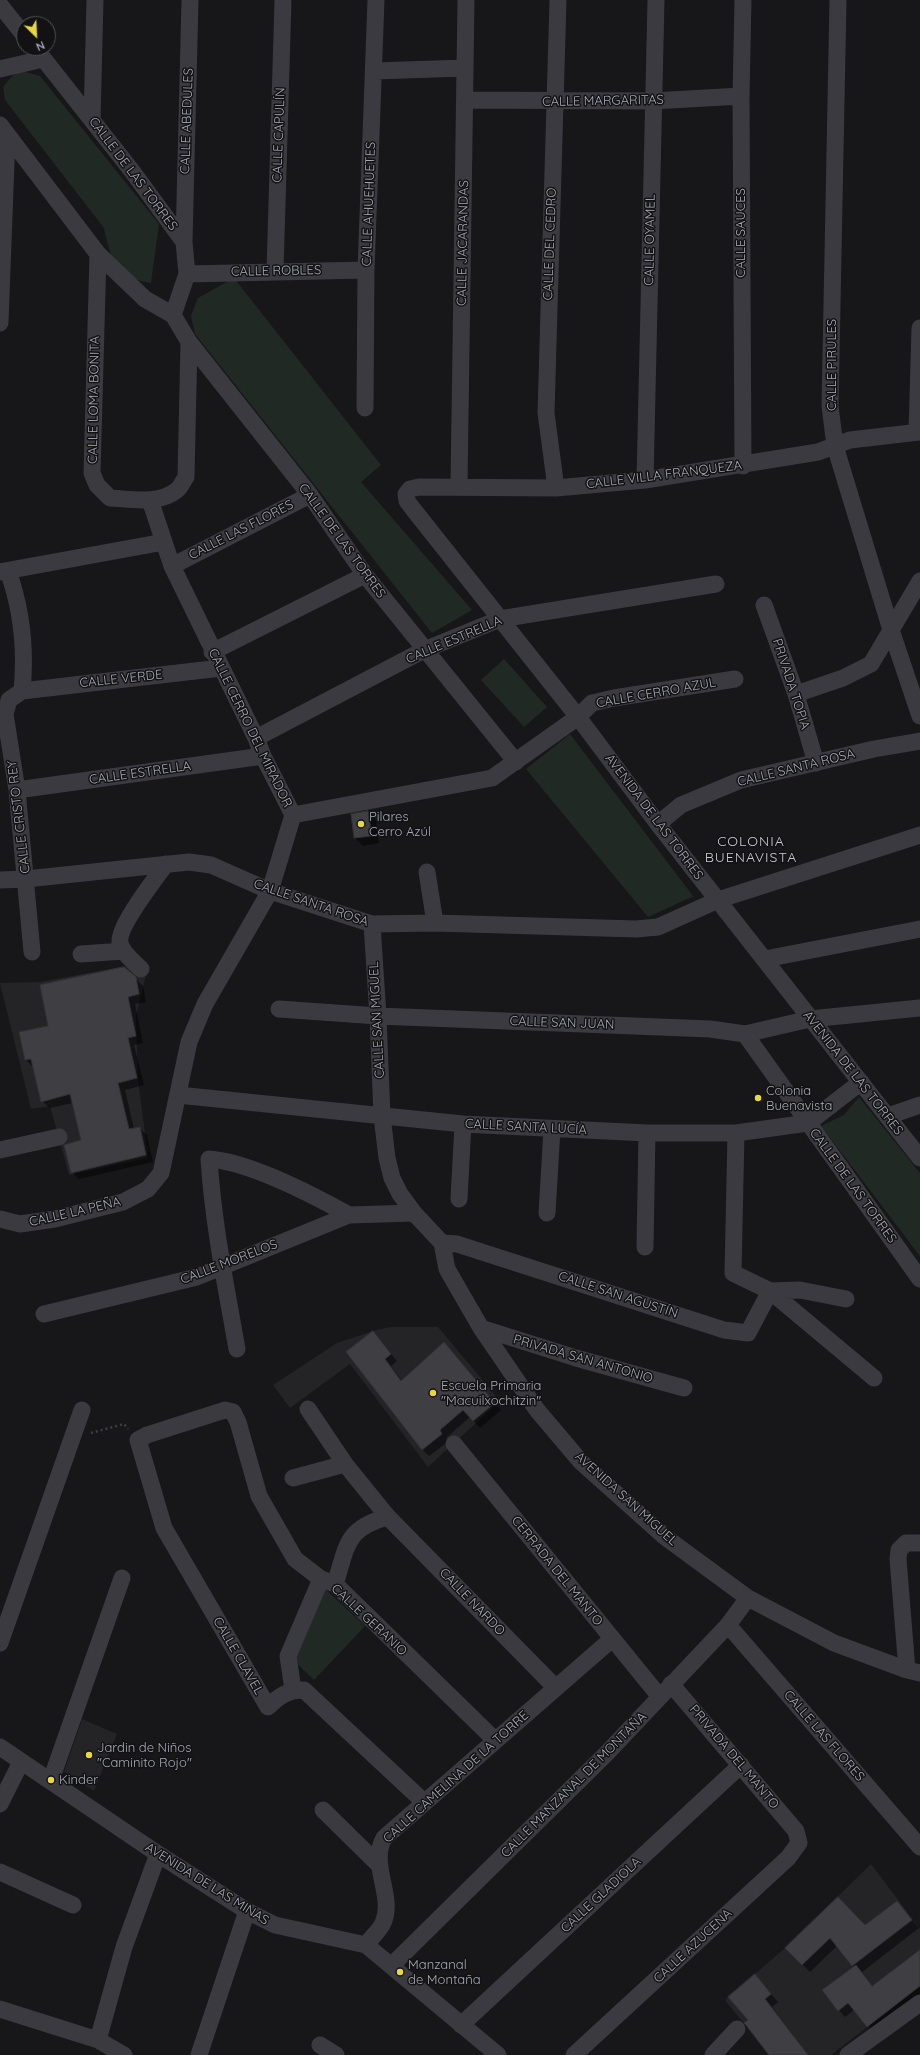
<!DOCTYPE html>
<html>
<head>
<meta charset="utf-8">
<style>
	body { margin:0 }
	#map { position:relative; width:920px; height:2055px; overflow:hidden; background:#171719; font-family:Quicksand,sans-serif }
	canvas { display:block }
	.north { position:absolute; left:16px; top:16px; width:40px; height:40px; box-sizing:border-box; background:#121214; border:1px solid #4f4f56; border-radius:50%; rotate:156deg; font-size:11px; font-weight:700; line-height:16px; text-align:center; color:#aaabb8 }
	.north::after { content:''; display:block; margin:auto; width:14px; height:18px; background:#ead73e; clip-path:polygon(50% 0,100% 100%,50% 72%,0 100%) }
</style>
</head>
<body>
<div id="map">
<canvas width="920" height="2055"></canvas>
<div class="north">N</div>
</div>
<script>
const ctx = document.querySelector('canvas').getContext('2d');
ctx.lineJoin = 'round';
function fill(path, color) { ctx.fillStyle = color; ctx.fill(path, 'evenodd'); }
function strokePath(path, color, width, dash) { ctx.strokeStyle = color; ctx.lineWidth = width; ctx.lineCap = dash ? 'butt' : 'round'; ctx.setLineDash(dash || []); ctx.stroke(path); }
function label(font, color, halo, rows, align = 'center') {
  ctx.font = font + ' Quicksand,sans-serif'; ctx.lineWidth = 3; ctx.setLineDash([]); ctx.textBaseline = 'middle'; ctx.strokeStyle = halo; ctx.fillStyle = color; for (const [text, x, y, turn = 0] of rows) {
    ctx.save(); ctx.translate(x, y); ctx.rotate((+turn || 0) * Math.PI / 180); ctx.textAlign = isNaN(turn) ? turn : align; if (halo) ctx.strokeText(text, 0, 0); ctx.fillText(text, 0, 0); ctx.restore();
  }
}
fill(new Path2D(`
	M133 965 146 975 136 1016 138 1079 148 1158 69 1175 50 1106 31 1109 0 983 40 982Z
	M390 1327H438L500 1401 428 1467 350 1364 290 1408 273 1385 337 1343 373 1331Z
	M82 1719 117 1734 94 1791 64 1772Z
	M871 1864 920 1929V1986L831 2055H769L725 2000 785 1948Z`), '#242326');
fill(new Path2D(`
	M22 71 40 76 159 224 151 283C144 282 136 280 130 277 112 267 108 247 104 228L5 100 3 87 13 75Z
	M234 278 381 465 361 482 472 610 432 633 195 334 191 316 198 298Z
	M504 659 547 707 524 727 481 680Z
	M570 734 693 896H694L648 917 526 769Z
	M859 1097 920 1173V1256L821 1126 844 1115Z
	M323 1587 365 1626 314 1680 290 1657Z`), '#212924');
fill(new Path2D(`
	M368 812 376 820 379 843 363 846 355 838 352 815Z
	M135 978 143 986 146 1002 135 1004 143 1043 134 1045 144 1085 125 1090 134 1129 139 1128 147 1135 153 1162 79 1179 72 1172 82 1141 73 1103 50 1108 42 1101 33 1067 26 1060 20 1033 50 1027Z
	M373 1332 397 1361 391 1366 402 1381 450 1350 501 1410 480 1428 470 1417 446 1438 449 1441 429 1456 422 1449Z
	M897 1902 919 1928 862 1972 873 1987 920 1951V1998L875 2033 855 2009 845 2017 839 2010 854 1967 837 1946 810 1972 786 1948 865 1926Z
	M762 1984 778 2002 772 2007 808 2055H770L749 2020Z`), '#0007');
const building = new Path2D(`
	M368 811 372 836 354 838 351 814Z
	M124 967 136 977 139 994 128 997 136 1036 128 1038 137 1078 118 1083 129 1129 140 1127 146 1155 71 1173 64 1145 81 1140 70 1094 41 1102 31 1059 25 1060 19 1032 48 1026 40 985Z
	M373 1331 391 1354 385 1359 401 1381 444 1342 495 1403 473 1421 463 1410 440 1430 442 1434 422 1450 346 1352Z
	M838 1897 865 1925 897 1901 912 1920 852 1966 830 1938 802 1965 785 1948Z
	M920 1950V1986L867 2027 848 2003 838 2011 822 1990 856 1965 872 1986Z
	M755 1974 771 1994 765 1999 808 2055H769L746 2025 744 2023 748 2020 728 1997Z`);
fill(building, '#3f3f43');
strokePath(building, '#323135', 1);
strokePath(new Path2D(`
	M91 1433 124 1424 128 1429`), '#3e3e45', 2.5, [2, 3]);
strokePath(new Path2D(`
	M743 0 741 96 743 466
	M838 0 830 406 835 446 891 630 920 716
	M0 5 24 35
	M35 48 132 171 184 242
	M0 69 43 59
	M374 71 465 68
	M465 100 653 101 741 96
	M92 120 95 0
	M0 125 98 254 145 299 173 315 189 342 310 495 365 575 516 762
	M98 254 92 473 97 485 110 498C131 499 159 505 177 490 181 487 183 481 186 477L189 342
	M275 271 283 0
	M187 274 366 270
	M173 315 187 274 184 242 190 0
	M0 323 7 136
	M365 408 366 270 376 0
	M917 432 920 328
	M920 432 850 440 818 452 645 480 556 488 419 487 410 489 406 494 407 501 413 509 578 717 658 824 920 1158
	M645 480 656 0
	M459 486 466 0
	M556 488 546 413 558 0
	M172 566 310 495
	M8 571C22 610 26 650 22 691L9 700 5 714 17 790 32 952
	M0 572 164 542
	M764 605 796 694 816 763
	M212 652 365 575
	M22 691 221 668
	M796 694 843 678 871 664 920 581
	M256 738 424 650 500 619 716 584
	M17 790 263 756
	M293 815 492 778 578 717 592 703 614 698 735 679
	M658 824 681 805 741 780 874 749 920 741
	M427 872 435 923
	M0 880 26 879 189 862 211 865 270 891 372 924 435 923 636 929 658 927 718 900 920 835
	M372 924 378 1016 382 1116 387 1158 392 1178 400 1194 414 1213 442 1243 447 1269 481 1328 537 1410 581 1462 665 1537 748 1598 834 1643 907 1670 920 1673
	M81 954 124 951
	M765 959 920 929
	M141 969C134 962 122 953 120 943 117 927 156 878 166 864
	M279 1009 378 1016 710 1029 745 1034 810 1019 920 1008
	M745 1034 920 1279
	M178 1095 463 1124 647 1133H736L808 1123 861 1082
	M888 1116 920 1105
	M736 1133 733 1273 770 1291 800 1290 846 1299
	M0 1150 59 1137
	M459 1199 463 1124
	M547 1213 552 1129
	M0 1219 20 1224 55 1219 123 1202 148 1189 161 1173 189 1042 205 1004 270 891 293 815 263 756 256 738 172 566 150 500
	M442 1243 457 1244 724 1330 748 1333 770 1291
	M645 1247 647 1133
	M770 1291 874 1378
	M44 1314 197 1277 349 1215 414 1213
	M481 1328 576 1358 684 1388
	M237 1349C226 1286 213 1223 209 1159 250 1162 313 1195 349 1215
	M308 1409 345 1464 388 1517 556 1688
	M454 1444 660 1697
	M293 1478 345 1464
	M335 1584C347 1547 345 1528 388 1517
	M728 1625 920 1847
	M0 1643 82 1410
	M907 1670 898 1559 899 1550 906 1543H920
	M293 1690 288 1656 321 1579
	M0 1747 158 1854 247 1911 275 1925 366 1945 498 2055
	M51 1780 122 1578
	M424 1802 304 1690C288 1690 279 1696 268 1707L164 1528 138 1440 147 1435 225 1410 233 1412 238 1422 259 1496 295 1559 321 1579 335 1584 495 1740
	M0 1804 21 1762
	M323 1810 380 1866
	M0 1872 73 1905
	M366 1945C371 1938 380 1930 383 1923 395 1897 369 1864 384 1838L612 1639
	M392 1965 607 1753 728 1625 748 1598
	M0 2009 98 2040 124 2055
	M461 2025 741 1765
	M98 2040 124 1947 158 1854
	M320 2045 336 2055
	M199 2055 247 1911
	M574 2055 788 1858 799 1843 796 1831 671 1684
	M713 2055 737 2029
	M848 2055 920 2003`), '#3a3a40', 17);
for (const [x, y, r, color] of [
	[361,824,4,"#ead73e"],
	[758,1098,4,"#ead73e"],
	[433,1393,4,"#ead73e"],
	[89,1755,4,"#ead73e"],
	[51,1780,4,"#ead73e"],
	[400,1972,4,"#ead73e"]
]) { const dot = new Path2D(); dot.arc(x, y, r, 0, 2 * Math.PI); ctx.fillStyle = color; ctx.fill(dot); strokePath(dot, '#121214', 1.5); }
label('13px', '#aaabb8', '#121214', [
	["CALLE MARGARITAS",603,101,-1],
	["CALLE ABEDULES",187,121,-88],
	["CALLE CAPULÍN",279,135,-88],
	["CALLE DE LAS TORRES",133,174,53],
	["CALLE AHUEHUETES",369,204,-88],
	["CALLE SAUCES",741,233,-90],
	["CALLE OYAMEL",650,240,-89],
	["CALLE JACARANDAS",463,243,-89],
	["CALLE DEL CEDRO",550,244,-88],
	["CALLE ROBLES",276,271,-1],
	["CALLE PIRULES",832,365,-90],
	["CALLE LOMA BONITA",94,400,-89],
	["CALLE VILLA FRANQUEZA",664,475,-7],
	["CALLE LAS FLORES",241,530,-27],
	["CALLE DE LAS TORRES",342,541,54],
	["CALLE ESTRELLA",454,640,-23],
	["CALLE VERDE",121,679,-6],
	["PRIVADA TOPIA",791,684,72],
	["CALLE CERRO AZUL",656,693,-10],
	["CALLE CERRO DEL MIRADOR",250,728,64],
	["CALLE SANTA ROSA",796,768,-14],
	["CALLE ESTRELLA",140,773,-8],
	["CALLE CRISTO REY",19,817,-97],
	["AVENIDA DE LAS TORRES",654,817,53],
	["CALLE SANTA ROSA",311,903,19],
	["CALLE SAN MIGUEL",377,1020,-93],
	["CALLE SAN JUAN",562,1023,2],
	["AVENIDA DE LAS TORRES",853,1073,52],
	["CALLE SANTA LUCÍA",526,1127,3],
	["CALLE DE LAS TORRES",853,1186,54],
	["CALLE LA PEÑA",75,1212,-13],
	["CALLE MORELOS",229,1262,-21],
	["CALLE SAN AGUSTÍN",618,1295,18],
	["PRIVADA SAN ANTONIO",583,1359,16],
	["AVENIDA SAN MIGUEL",626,1499,42],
	["CERRADA DEL MANTO",557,1571,51],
	["CALLE NARDO",472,1602,46],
	["CALLE GERANIO",369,1620,43],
	["CALLE CLAVEL",238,1656,60],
	["CALLE LAS FLORES",824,1736,49],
	["PRIVADA DEL MANTO",734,1757,50],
	["CALLE CAMELINA DE LA TORRE",456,1777,-42],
	["CALLE MANZANAL DE MONTAÑA",574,1785,-45],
	["AVENIDA DE LAS MINAS",207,1884,32],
	["CALLE GLADIOLA",601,1895,-43],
	["CALLE AZUCENA",693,1946,-43]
]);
label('13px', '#aaabb8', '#121214', [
	["Pilares",369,817],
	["Cerro Azúl",369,832],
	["Colonia",766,1091],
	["Buenavista",766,1106],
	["Escuela Primaria",441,1386],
	["\"Macuilxochitzin\"",441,1401],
	["Jardin de Niños",97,1748],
	["\"Caminito Rojo\"",97,1763],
	["Kinder",59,1780],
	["Manzanal",408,1965],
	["de Montaña",408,1980]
], 'left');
ctx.letterSpacing = '1px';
label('14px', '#cacbd4', '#121214', [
	["COLONIA",751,842],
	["BUENAVISTA",751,858]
]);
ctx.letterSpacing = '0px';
</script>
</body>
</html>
